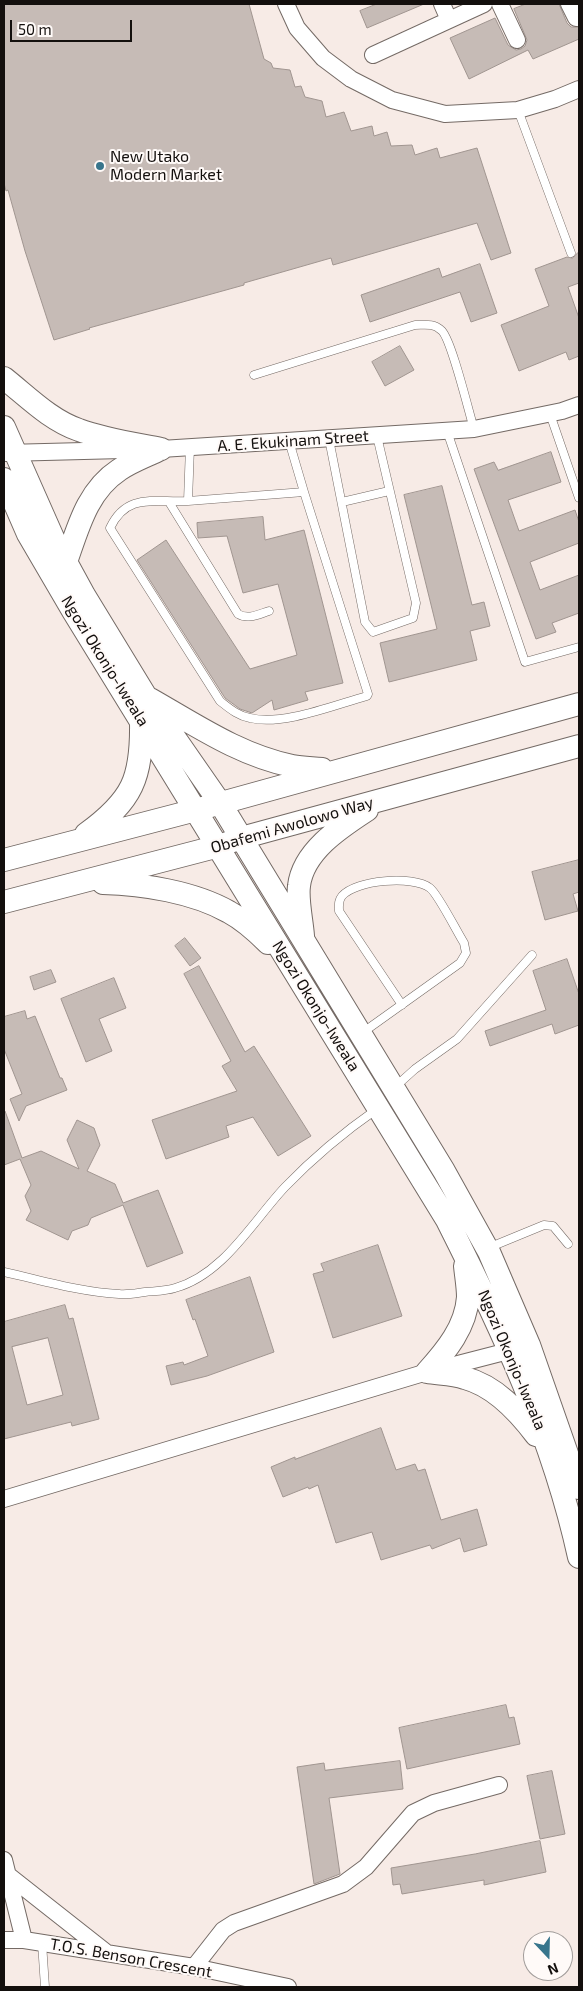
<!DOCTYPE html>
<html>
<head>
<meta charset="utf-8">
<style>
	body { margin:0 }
	#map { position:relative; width:583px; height:1991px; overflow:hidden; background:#f7ebe6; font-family:"Exo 2",sans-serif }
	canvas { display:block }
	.frame { position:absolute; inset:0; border:5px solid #130f0d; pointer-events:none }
	.north { position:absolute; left:523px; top:1931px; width:50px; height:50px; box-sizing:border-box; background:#fffaf8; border:1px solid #a19c9a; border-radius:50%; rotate:159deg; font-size:14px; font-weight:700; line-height:20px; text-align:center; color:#130f0d }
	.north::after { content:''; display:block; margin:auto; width:18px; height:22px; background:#38758c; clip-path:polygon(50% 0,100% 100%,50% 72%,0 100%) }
	.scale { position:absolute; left:10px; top:20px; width:122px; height:22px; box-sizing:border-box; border:2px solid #130f0d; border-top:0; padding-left:6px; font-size:15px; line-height:18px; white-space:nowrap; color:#130f0d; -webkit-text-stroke:4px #fffaf8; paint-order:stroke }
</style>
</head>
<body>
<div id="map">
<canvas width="583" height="1991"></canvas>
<div class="frame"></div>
<div class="north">N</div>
<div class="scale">50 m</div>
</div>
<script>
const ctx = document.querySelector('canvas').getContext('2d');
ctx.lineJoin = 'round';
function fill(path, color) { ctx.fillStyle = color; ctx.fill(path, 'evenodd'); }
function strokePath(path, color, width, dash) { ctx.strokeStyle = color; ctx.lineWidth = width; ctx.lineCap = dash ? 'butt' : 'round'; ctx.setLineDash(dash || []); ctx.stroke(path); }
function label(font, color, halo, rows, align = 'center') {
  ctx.font = font + ' "Exo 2",sans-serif'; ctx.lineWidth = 4; ctx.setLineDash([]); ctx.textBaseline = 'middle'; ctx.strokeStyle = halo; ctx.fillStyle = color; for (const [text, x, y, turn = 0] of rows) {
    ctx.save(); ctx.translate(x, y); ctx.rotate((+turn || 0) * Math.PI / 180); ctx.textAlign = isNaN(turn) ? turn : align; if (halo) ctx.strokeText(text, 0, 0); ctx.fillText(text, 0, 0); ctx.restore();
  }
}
const building = new Path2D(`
	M4 4H249L264 59 271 63 273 68 290 70 295 87 301 86 305 97 322 101 326 117 344 112 351 131 372 126 374 136 387 132 391 146 412 145 415 155 437 148 440 158 477 148 511 253 491 260 477 223 333 265 331 258 244 283V285L89 328 90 329 54 340 25 251 8 190 6 191 4 183Z
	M377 4H424L367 28 360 11Z
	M526 4H559L567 23 571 27H579V39L533 59 528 50 469 79 450 38 495 18 508 45 516 50 521 49 525 46 527 40 514 9Z
	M579 252V283L568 287 579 318V356L569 360 566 352 519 371 501 325 549 306 535 269 567 257 572 258Z
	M480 264 497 313 471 322 460 292 370 322 361 295 439 268 442 277Z
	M400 346 414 370 385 386 372 362Z
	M551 452 561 482 508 500 519 531 575 510 579 522V543L530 562 540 590 579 575V613L552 623 556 632 536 639 474 469 494 462 498 470Z
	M442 486 472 605 484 602 490 626 470 631 477 660 389 682 380 643 437 629 404 495Z
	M263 517 265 540 304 530 343 683 305 692 308 700 274 710 272 700 252 713 240 709 225 698 137 560 166 540 250 669 297 655 278 584 243 593 227 536 198 538 197 523Z
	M579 860V892L573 894 578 911 545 920 532 872Z
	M185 938 201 958 190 966 175 946Z
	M567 959 579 994V1025L555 1034 552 1024 490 1046 485 1031 546 1010 533 971Z
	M199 966 245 1052 254 1046 311 1136 278 1156 253 1117 226 1126 229 1137 166 1159 152 1120 237 1091 222 1066 231 1061 184 974Z
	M51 970 56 982 34 990 30 977Z
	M114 978 126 1008 99 1019 112 1051 86 1062 61 999Z
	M25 1011 27 1019 35 1016 60 1078H62L67 1090 26 1106 19 1121 10 1099 22 1094 4 1049V1017Z
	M4 1111H5L22 1158 41 1151 79 1169 67 1140 77 1120 94 1128 100 1145 87 1171 115 1184 123 1203 158 1190 183 1253 147 1267 123 1205 91 1218 88 1225 72 1231 68 1240 26 1220 31 1211 25 1196 31 1185 20 1159 4 1165Z
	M378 1245 402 1316 333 1338 313 1274 324 1271 321 1264Z
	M250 1277 274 1352 207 1376 171 1385 166 1366 183 1362 184 1365 208 1356 195 1319 193 1320 186 1300Z
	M65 1305 69 1319 73 1318 99 1419 72 1426 71 1422 4 1439V1322ZM48 1338 63 1395 27 1405 12 1347Z
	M381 1428 396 1470 415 1464 418 1471 425 1469 441 1520 477 1509 487 1545 464 1552 460 1538 432 1549 430 1545 381 1560 372 1532 336 1543 318 1485 309 1489 308 1487 283 1497 271 1467 295 1457V1459Z
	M506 1705 509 1718 514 1717 520 1744 407 1769 399 1728Z
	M400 1761 403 1789 329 1798 340 1874 314 1884 297 1767 324 1763 325 1770Z
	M552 1771 565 1834 540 1839 527 1776Z
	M540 1841 546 1872 484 1885V1880L402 1894 400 1884 393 1885 391 1868 475 1854Z`);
fill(building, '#c6bbb6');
strokePath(building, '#a09590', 1);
const lane = new Path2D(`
	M518 110 571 253
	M254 375 415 325C425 325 433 323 441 330 451 337 469 413 474 429
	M550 414 579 498
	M447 431 525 662 579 647
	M329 439 365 622 373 632 413 618 416 603 377 436
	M190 447 188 501 304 492 289 441
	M188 501C155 503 127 492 110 528L220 701C229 708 238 716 250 718 283 726 334 705 367 696L368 694 304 492
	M169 502 238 614C248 620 259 614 269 611
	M342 502 389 491
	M362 1033 460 963 466 953 464 943C457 932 438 894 430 888 413 875 355 880 342 896 338 901 339 905 339 911L402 1005
	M395 1087 415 1069 457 1039 532 955
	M488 1248 544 1225 553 1226 568 1244
	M4 1272C41 1280 80 1292 119 1294 127 1295 137 1293 145 1292 155 1291 166 1291 175 1288 223 1275 253 1221 285 1187 313 1158 344 1132 377 1109
	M42 1943 45 1987`);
const street = new Path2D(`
	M286 4 297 28 323 58 351 79 392 100 445 114 518 110 555 99 579 89
	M442 4 449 20
	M500 4 517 40
	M569 4 576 18
	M373 55 484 4
	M6 453 161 449 474 429 562 411 579 405
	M4 1499 427 1372 520 1348
	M4 1860 24 1940
	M4 1882 8 1875 107 1953
	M4 1940H24L194 1967 288 1987
	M194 1967 223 1930 234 1923 343 1884 366 1867 413 1813 434 1803 499 1785`);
const secondary = new Path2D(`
	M4 378C28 397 50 420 79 430 103 439 136 444 161 449
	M4 427 54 540 84 595 145 695 220 803 444 1171 489 1252 529 1345 579 1488
	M4 479 28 534 73 611 447 1220C501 1327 553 1438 579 1557
	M66 562C78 528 87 491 119 470 132 461 147 456 161 449
	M150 699C196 725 239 755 292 766 302 768 312 768 322 769
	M86 834C133 800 142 778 141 722
	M4 860 196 810 579 704
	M103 883C143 884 194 892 229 912 244 920 256 931 268 943
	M4 902 219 846 241 838 579 746
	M303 936C302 921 297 900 299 886 303 851 341 827 367 810
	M427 1372C439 1374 453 1374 465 1378 495 1386 518 1411 536 1435
	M427 1372C446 1351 466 1327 468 1297 468 1287 466 1276 465 1266`);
strokePath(lane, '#746a65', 9);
strokePath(street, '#746a65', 18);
strokePath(secondary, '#746a65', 24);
strokePath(lane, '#fff', 8);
strokePath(street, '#fff', 16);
strokePath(secondary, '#fff', 22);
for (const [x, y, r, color] of [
	[100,166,5,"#38758c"]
]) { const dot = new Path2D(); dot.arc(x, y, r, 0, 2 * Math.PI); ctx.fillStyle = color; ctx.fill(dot); strokePath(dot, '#fffaf8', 2); }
label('16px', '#130f0d', '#fffaf8', [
	["New Utako",110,157],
	["Modern Market",110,175]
], 'left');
label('16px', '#130f0d', '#fffaf8', [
	["A. E. Ekukinam Street",293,441,-4],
	["Ngozi Okonjo-Iweala",105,661,58],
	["Obafemi Awolowo Way",292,825,-16],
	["Ngozi Okonjo-Iweala",316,1006,58],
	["Ngozi Okonjo-Iweala",512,1360,67],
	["T.O.S. Benson Crescent",131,1958,10]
]);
</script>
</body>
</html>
